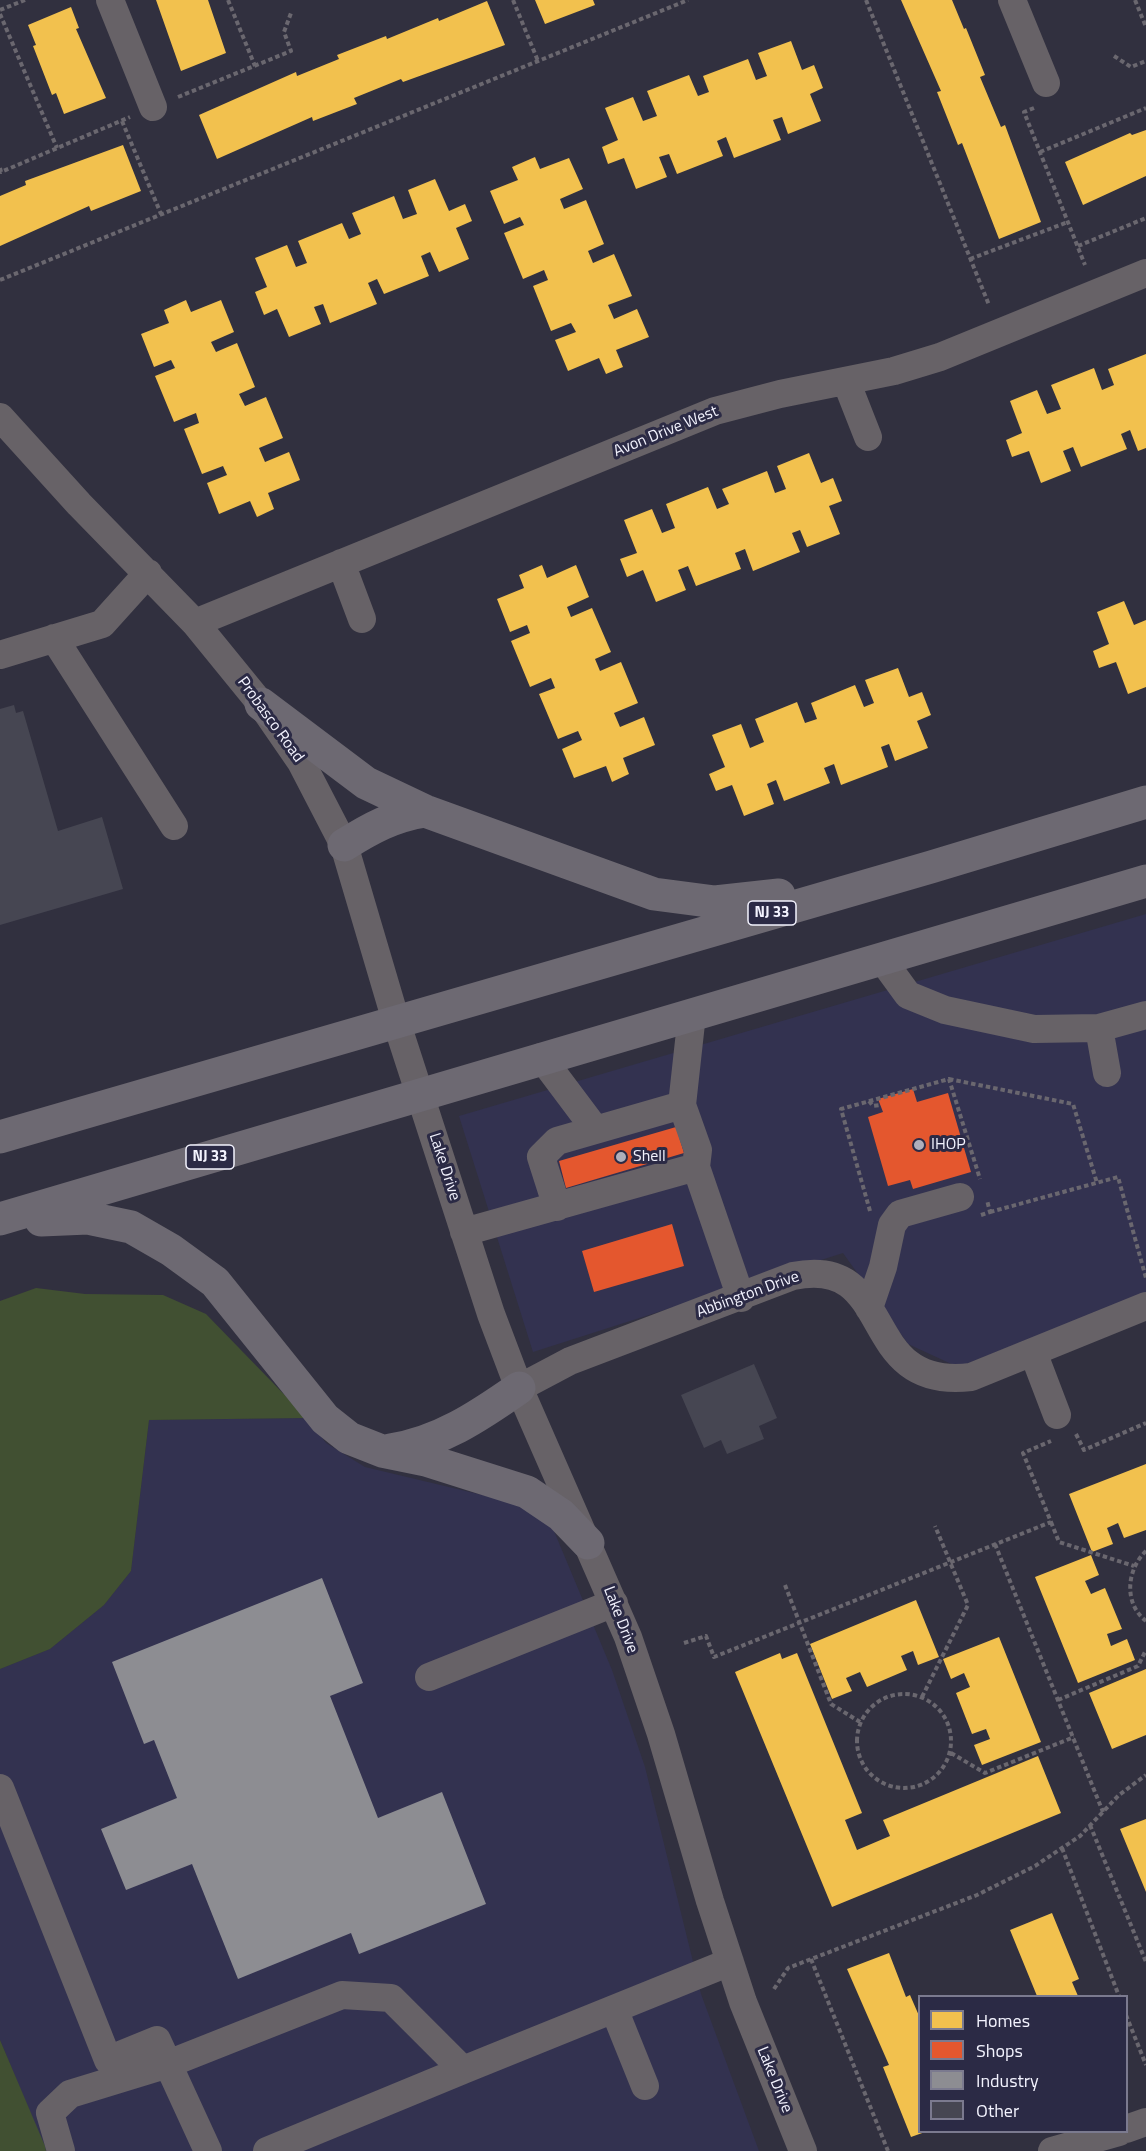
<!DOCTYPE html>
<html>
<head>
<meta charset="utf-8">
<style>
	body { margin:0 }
	#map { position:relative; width:1146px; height:2151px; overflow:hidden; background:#31303f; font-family:"Titillium Web",sans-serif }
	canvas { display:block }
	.legend { position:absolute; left:918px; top:1995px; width:210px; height:138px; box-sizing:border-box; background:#2b2a45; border:2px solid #7b7a8f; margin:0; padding:8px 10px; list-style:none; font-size:18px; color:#f3f3fe }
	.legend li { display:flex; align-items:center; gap:12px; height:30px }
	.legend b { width:30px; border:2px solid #7b7a8f }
</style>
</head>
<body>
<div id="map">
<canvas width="1146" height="2151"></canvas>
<ul class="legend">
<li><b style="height:16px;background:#f2c14e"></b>Homes</li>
<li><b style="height:16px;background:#e4572e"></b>Shops</li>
<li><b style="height:16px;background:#8d8d92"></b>Industry</li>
<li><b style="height:16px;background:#464652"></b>Other</li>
</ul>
</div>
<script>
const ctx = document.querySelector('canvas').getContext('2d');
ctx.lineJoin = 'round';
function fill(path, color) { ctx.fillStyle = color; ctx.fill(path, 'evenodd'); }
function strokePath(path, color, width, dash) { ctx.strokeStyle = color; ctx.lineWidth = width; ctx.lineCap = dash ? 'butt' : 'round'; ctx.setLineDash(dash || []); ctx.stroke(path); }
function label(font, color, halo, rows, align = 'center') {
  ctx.font = font + ' "Titillium Web",sans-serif'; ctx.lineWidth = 6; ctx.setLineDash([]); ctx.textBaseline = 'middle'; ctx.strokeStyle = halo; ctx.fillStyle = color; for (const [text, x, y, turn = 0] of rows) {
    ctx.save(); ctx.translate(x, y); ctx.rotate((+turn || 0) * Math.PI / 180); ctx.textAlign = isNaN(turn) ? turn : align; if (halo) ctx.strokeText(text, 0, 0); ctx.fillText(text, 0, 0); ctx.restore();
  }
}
fill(new Path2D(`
	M1146 914V1294L958 1367 908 1344 843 1253 533 1352 459 1116Z
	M307 1418 326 1443 365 1467 520 1504 541 1517 554 1531 612 1670 645 1767 701 1994 759 2151H46L0 2040V1669L50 1649 104 1605 131 1571 149 1420Z`), '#333250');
fill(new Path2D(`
	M36 1288 85 1294 163 1295 206 1314 307 1418 149 1420 131 1571 104 1605 50 1649 0 1669V1301Z
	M0 2040 45 2146 46 2151H0Z`), '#415032');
fill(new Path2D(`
	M156 0H208L226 53 181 71Z
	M535 0H593L595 5 545 24Z
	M901 0H952L964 29 966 28 985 75 980 77 1001 127 1005 125 1041 222 999 239 962 143 958 145 937 92 941 91Z
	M487 1 505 45 403 82 401 79 354 98 357 104 313 121 312 117 217 159 199 115 296 72 297 76 339 59 337 55 386 36 387 39 438 18 439 21Z
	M71 7 79 28 76 29 106 98 64 114 56 93 52 95 33 46 36 45 28 25Z
	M791 41 802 70 814 65 823 88 810 94 821 121 788 134 782 117 773 120 781 140 734 158 726 137 717 141 723 156 677 174 669 154 659 157 667 177 636 189 624 158 608 164 602 147 618 140 605 108 633 97 643 121 657 116 647 91 689 75 698 96 709 92 703 76 748 59 756 80 767 76 758 53Z
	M1146 130V176L1083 205 1065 162 1130 133 1132 135Z
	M123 145 141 191 91 211 89 206 0 246V196L26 185 25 181Z
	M535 157 540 169 569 158 583 189 560 199 564 209 586 200 604 244 588 251 593 263 614 254 632 296 608 305 614 319 637 309 649 337 616 350 623 367 606 374 599 358 568 371 555 340 576 332 571 323 551 331 533 286 548 280 544 270 523 279 504 233 524 225 520 217 504 224 490 191 518 180 512 167Z
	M435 179 449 211 465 204 472 221 456 228 469 259 439 272 430 252 421 256 429 276 384 294 377 279 368 283 377 304 330 323 323 304 314 307 321 324 289 337 277 309 264 315 255 292 267 287 255 258 287 245 296 267 307 263 298 241 342 223 349 239 361 234 352 213 394 196 403 219 417 214 408 190Z
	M186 300 191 312 221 300 234 332 211 342 216 352 237 343 255 387 239 394 245 406 266 397 283 438 259 448 265 462 289 452 300 480 268 493 274 509 257 517 250 501 219 514 207 483 227 475 223 466 202 474 184 429 199 423 196 413 174 422 155 376 175 368 171 360 154 367 141 334 169 323 164 310Z
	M1146 354V448L1138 451 1130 430 1121 434 1127 449 1081 467 1073 447 1063 451 1071 471 1041 483 1029 451 1012 457 1006 440 1022 433 1010 401 1037 390 1047 414 1061 409 1051 385 1094 368 1102 390 1114 385 1108 369Z
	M809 453 821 483 833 478 842 501 829 506 840 534 807 547 800 530 792 533 800 552 753 571 745 549 735 553 741 569 696 586 688 566 678 570 686 590 656 602 643 570 627 577 620 559 637 553 624 520 652 509 662 533 675 528 666 504 708 487 717 509 729 504 722 489 767 471 775 493 786 489 777 466Z
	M542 565 547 578 576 565 589 597 567 607 571 617 592 608 611 652 595 659 600 671 621 662 638 703 614 713 620 727 644 717 655 745 623 758 629 774 612 782 606 766 574 778 562 749 582 740 578 731 558 739 539 694 555 688 551 678 530 687 511 641 530 633 527 625 510 632 497 599 524 588 519 575Z
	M1124 601 1134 625 1146 620V687L1128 694 1116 662 1099 668 1093 651 1109 644 1097 612Z
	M898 668 909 697 922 692 931 715 917 721 928 748 895 761 889 744 881 747 888 767 841 785 834 764 824 768 830 783 784 801 776 780 767 784 774 804 744 816 732 785 716 791 709 774 725 767 712 735 741 724 750 748 764 742 755 719 797 702 805 723 817 719 811 703 855 685 864 707 874 703 865 680Z
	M1146 1464V1530L1124 1538 1118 1523 1107 1528 1113 1544 1092 1552 1069 1494Z
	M1091 1555 1099 1575 1085 1581 1091 1594 1105 1588 1122 1629 1107 1634 1111 1646 1127 1639 1135 1660 1078 1683 1035 1577Z
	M916 1600 939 1657 918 1665 913 1651 901 1656 907 1670 867 1687 860 1672 846 1678 852 1691 832 1699 810 1644Z
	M999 1637 1041 1742 982 1765 974 1745 990 1739 986 1729 972 1734 956 1693 970 1687 964 1673 951 1679 943 1659Z
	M780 1653 782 1659 797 1653 862 1813 845 1820 857 1850 890 1836 883 1820 1038 1756 1061 1813 832 1907 735 1672Z
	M1146 1669V1735L1112 1749 1089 1693Z
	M1146 1819V1892L1120 1829Z
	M1052 1913 1079 1979 1072 1982 1078 1996H1037L1010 1930Z
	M889 1953 906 1997 910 1995 920 2018V2132H925L911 2137 883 2067 889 2065 847 1969Z`), '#f2c14e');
fill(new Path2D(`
	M913 1089 917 1102 948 1093 971 1172 913 1189 910 1180 888 1186 868 1117 883 1112 878 1099Z
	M676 1127 684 1153 566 1188 559 1161Z
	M672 1224 684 1266 594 1292 582 1251Z`), '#e4572e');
fill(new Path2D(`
	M322 1578 363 1683 330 1696 378 1818 442 1792 486 1904 359 1954 351 1933 238 1979 192 1864 126 1890 101 1829 177 1798 154 1740 144 1744 112 1662Z`), '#8d8d92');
fill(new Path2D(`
	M14 705 16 713 23 711 58 831 102 817 123 889 0 925V709Z
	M754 1364 777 1418 759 1426 764 1439 727 1454 721 1440 704 1448 681 1395Z`), '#464652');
strokePath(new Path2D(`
	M228 0 255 66
	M513 0 538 61
	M866 0 989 305
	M1135 0 1146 27
	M0 10 25 0
	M0 14 57 148
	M1114 56 1131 67 1146 61
	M178 97 291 51 284 32 291 13
	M1034 108 1024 112 1085 265
	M122 121 161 214
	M1040 152 1146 108
	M0 168 1 172 130 117
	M1078 246 1146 218
	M970 259 1068 222
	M0 280 688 0
	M949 1079 1073 1104 1097 1183
	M869 1101 873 1106 880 1105
	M870 1211 841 1109 949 1079 980 1179
	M990 1212 1118 1177 1146 1278
	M981 1215 990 1212 987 1200
	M1076 1434 1084 1450 1146 1423
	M1051 1522 1059 1542 1134 1566
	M995 1544 1103 1812
	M1146 1551C1127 1569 1123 1603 1146 1621
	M785 1585 831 1704 860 1722
	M684 1643 706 1636 714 1657 1051 1522 1023 1453 1051 1441
	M857 1741a47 47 0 1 1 94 0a47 47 0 1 1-94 0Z
	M922 1697 968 1605 935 1526
	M1058 1700 1138 1666 1146 1650
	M951 1753 985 1773 1074 1737
	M1090 1825 1146 1962
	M1062 1848 1119 1996
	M811 1959 888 2151
	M774 1989 788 1968 977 1895 1035 1866 1080 1836 1119 1795 1146 1775
	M1126 2015 1146 2065`), '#6a676f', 4, [4.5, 3]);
strokePath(new Path2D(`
	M110 0 153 107
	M1012 0 1046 83
	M846 381 868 437
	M0 417 79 504 195 623 261 704 301 762 344 845 396 1021 491 1314 519 1388 628 1637 661 1734 710 1901 743 2002 803 2151
	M341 563 362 619
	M195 623 715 411 780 394 894 371 940 357 1146 273
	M54 638 174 826
	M0 655 102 624 148 573
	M881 958 908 995 945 1010 1034 1029 1099 1028 1146 1015
	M692 1014 682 1105 698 1150 696 1167 741 1298
	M1099 1028 1107 1073
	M541 1057 595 1129
	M557 1207 541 1157 557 1141 682 1105
	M464 1232 696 1167
	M869 1308 883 1267 892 1225 900 1214 960 1197
	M1033 1352 1057 1415
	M519 1388 570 1361 793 1276C899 1254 855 1391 971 1377L1146 1306
	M429 1677 614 1603
	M0 1788 108 2060 157 2040 208 2151
	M614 2009 645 2086
	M1126 2129 1146 2122
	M61 2151 50 2113 70 2094 168 2064 342 1995 391 1998 463 2070 730 1962
	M267 2151 463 2070
	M1052 2151 1119 2132`), '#676267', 28);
strokePath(new Path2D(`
	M261 704 366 783 425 811 654 894 715 902 779 895
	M344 845C371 828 393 816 425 811
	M0 1137 931 867 1146 802
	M0 1219 1146 881
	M41 1220 88 1218 131 1227 171 1250 215 1282 325 1419 349 1438 382 1451 426 1460 527 1492 561 1515 588 1543
	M390 1450C439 1443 479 1416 519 1388`), '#6d6972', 33);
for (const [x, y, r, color] of [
	[919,1145,6,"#afafbb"],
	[621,1157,6,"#afafbb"]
]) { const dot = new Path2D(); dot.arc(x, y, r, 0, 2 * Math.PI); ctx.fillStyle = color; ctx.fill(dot); strokePath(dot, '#2b2a45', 2); }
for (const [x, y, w] of [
	[772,913,48],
	[210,1157,48]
]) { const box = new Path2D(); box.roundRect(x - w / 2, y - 12, w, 24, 4.5); ctx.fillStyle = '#2b2a45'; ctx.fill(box); strokePath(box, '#f3f3fe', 1.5); }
label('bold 15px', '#f3f3fe', null, [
	["NJ 33",772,913],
	["NJ 33",210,1157]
]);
label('16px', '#f3f3fe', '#2b2a45', [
	["Avon Drive West",666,432,-22],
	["Probasco Road",270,720,54],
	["Lake Drive",444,1167,72],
	["Abbington Drive",748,1295,-20],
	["Lake Drive",620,1620,69],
	["Lake Drive",774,2080,68]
]);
label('16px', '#f3f3fe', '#2b2a45', [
	["IHOP",931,1145],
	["Shell",633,1157]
], 'left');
</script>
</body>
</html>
